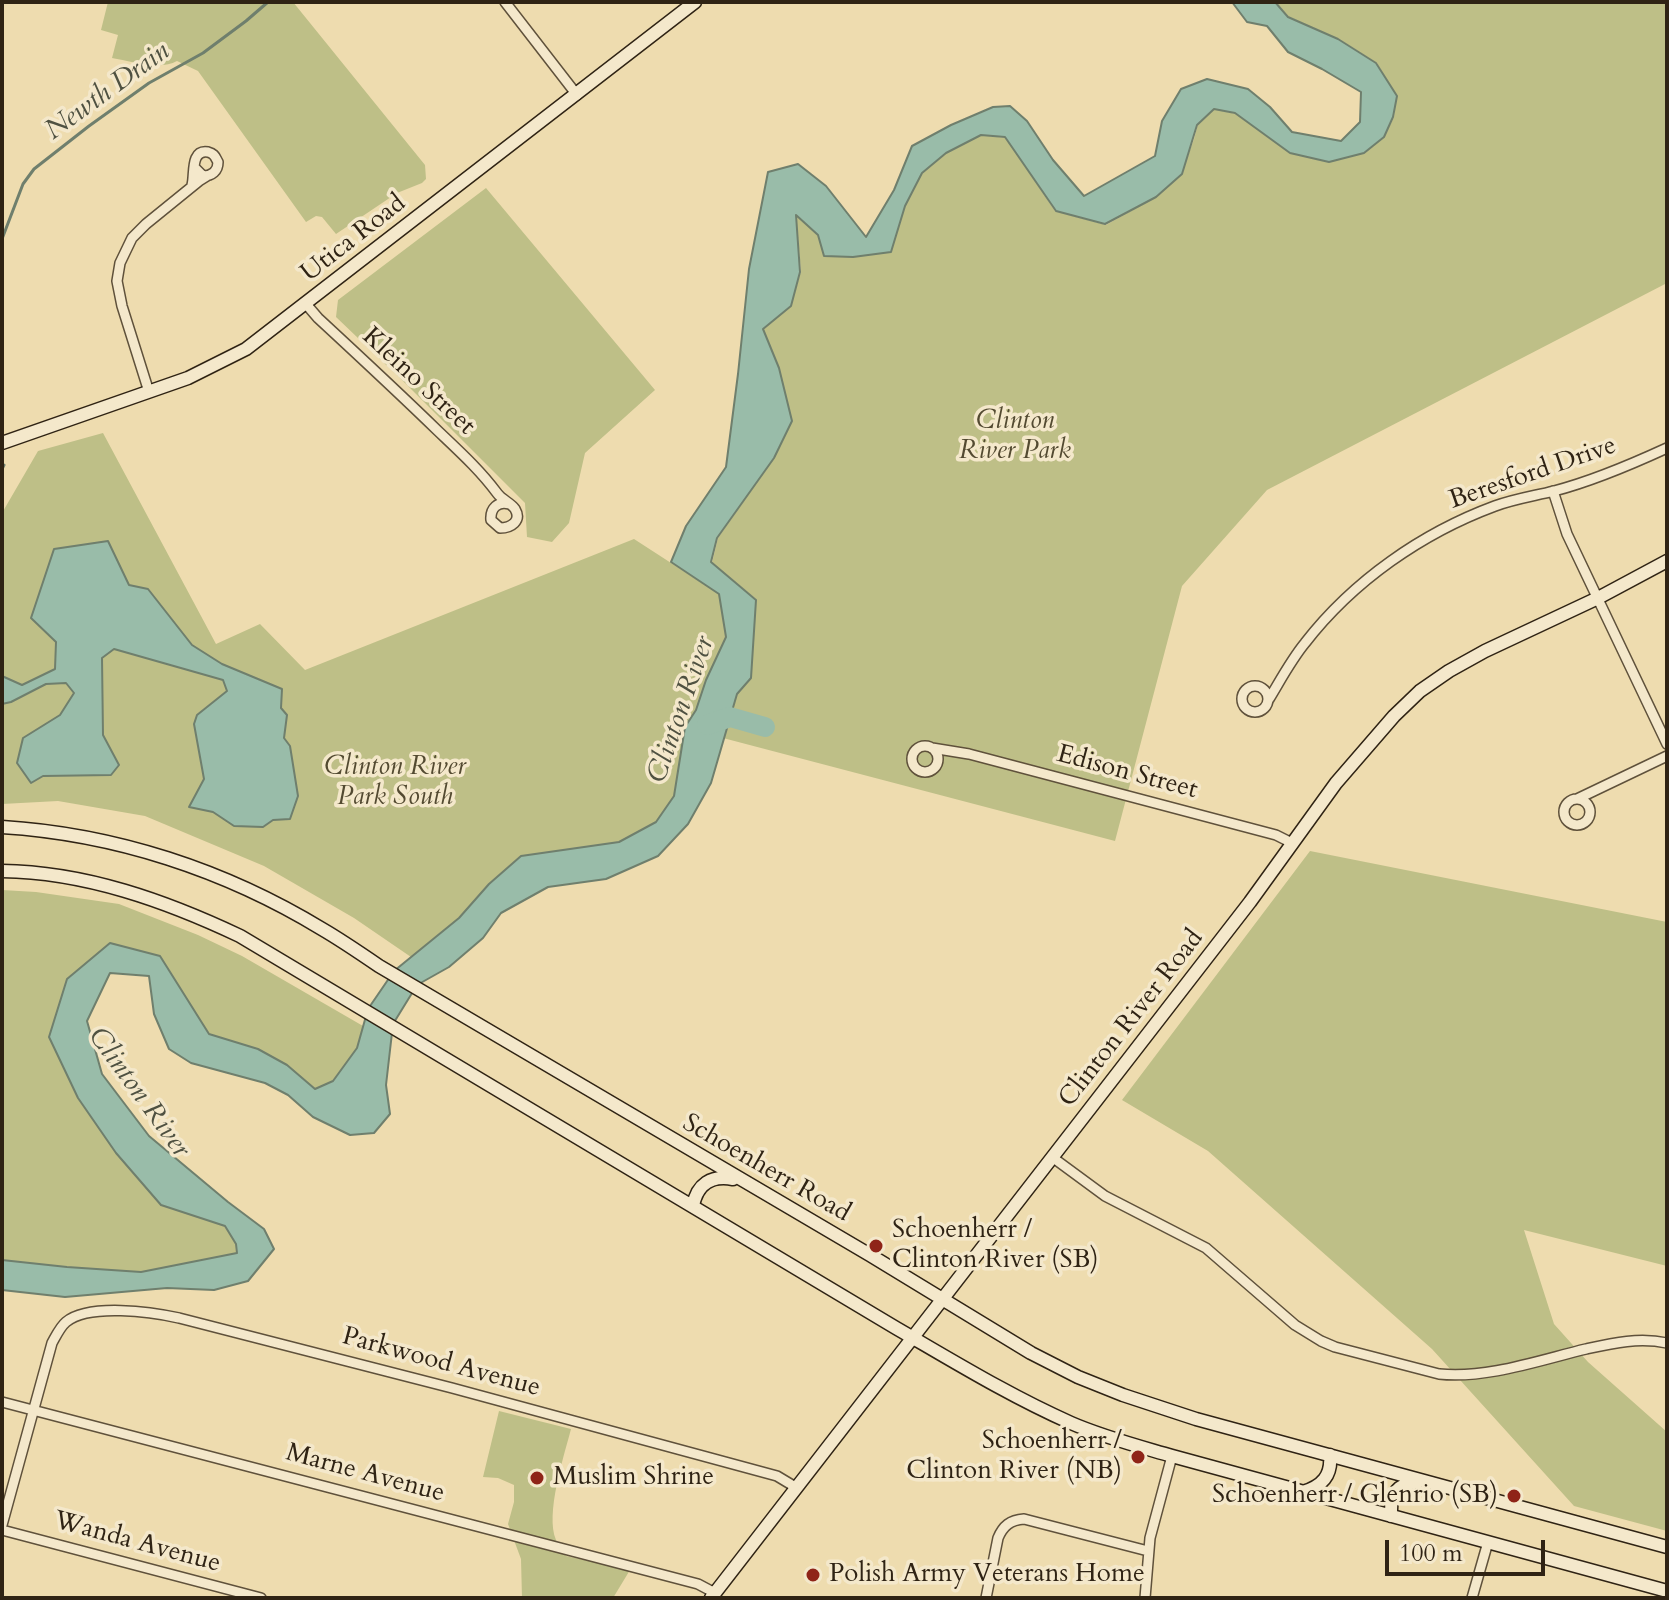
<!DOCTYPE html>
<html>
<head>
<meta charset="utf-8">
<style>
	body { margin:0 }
	#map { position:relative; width:1669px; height:1600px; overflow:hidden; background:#eedcaf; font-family:Cardo,serif }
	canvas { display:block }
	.frame { position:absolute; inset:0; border:4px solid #2f2314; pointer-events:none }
	.scale { position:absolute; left:1385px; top:1540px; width:160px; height:36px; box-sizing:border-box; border:4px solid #2f2314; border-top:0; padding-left:10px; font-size:24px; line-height:28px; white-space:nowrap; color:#2f2314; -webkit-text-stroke:6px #f4e8cb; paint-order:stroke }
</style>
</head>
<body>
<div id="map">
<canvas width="1669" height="1600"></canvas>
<div class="frame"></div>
<div class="scale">100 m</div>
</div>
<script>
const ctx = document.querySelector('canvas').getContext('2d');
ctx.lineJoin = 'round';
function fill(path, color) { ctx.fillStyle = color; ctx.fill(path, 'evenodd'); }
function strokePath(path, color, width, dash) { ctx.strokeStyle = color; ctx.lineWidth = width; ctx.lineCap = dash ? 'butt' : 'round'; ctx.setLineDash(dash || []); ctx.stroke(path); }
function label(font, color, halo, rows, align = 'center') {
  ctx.font = font + ' Cardo,serif'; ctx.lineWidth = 7; ctx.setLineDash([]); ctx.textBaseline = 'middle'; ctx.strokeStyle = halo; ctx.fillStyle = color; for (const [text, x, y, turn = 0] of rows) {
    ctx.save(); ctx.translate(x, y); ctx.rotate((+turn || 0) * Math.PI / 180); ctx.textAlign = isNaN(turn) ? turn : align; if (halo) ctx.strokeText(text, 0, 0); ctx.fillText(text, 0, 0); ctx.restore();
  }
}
fill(new Path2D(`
	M108 2H293L425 165 426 179 422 183 397 193 336 234 322 217 316 216 306 222 198 71 177 61C160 71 131 61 112 58L118 35 101 30Z
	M1276 2H1667V283L1267 490 1182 586 1115 841 723 738 736 694 751 676 756 599 712 563 718 538 774 458 792 421 779 367 763 329 791 306 801 271 796 215 818 235 825 256 891 252 905 206 922 173 945 154 981 135 1006 138 1055 211 1106 225 1156 197 1181 175 1194 139 1198 124 1214 109 1236 114 1290 152 1329 162 1363 153 1384 137 1394 117 1396 95 1377 63 1339 39 1289 17Z
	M486 188 655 390 585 453 569 523 552 542 527 537 525 503 405 383 336 317 338 300Z
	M103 433 216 644 260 624 305 670 634 539 719 594 726 637 706 680 696 710 685 727 674 796 656 822 619 842 521 856 489 884 459 918 411 957 354 918 264 866 145 816 58 801 2 804V513L38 451Z
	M1310 851 1667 922V1266L1524 1230 1554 1324 1588 1362 1667 1432V1531L1574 1506 1432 1349 1208 1151 1122 1100Z
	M2 890 36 892 119 904 198 935 242 956 363 1026 357 1048 333 1081 315 1089 287 1065 258 1049 209 1035 160 956 67 979 78 1098 117 1153 161 1205 225 1226 236 1244 237 1253 141 1272 67 1267 2 1260Z
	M499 1411 571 1429C564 1456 545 1514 556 1540 558 1545 563 1551 566 1556L630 1570 613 1598H522L521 1559 508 1524 514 1502V1485L498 1478 483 1477Z`), '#bebf87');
const water = new Path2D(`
	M1232 2H1275L1288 17 1338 39 1376 63 1397 96 1393 117 1384 137 1364 153 1329 162 1290 153 1235 113 1214 109 1197 125 1182 174 1156 197 1105 224 1056 211 1005 137 981 135 946 153 922 173 905 206 891 252 853 257 824 256 818 235 796 215 800 272 791 306 763 329 779 368 792 421 774 458 717 538 711 562 756 600 751 678 737 694 711 783 688 824 658 856 606 879 548 887 501 913 483 938 449 967 417 985 393 1024 386 1085 390 1114 374 1133 350 1135 313 1117 288 1095 265 1083 191 1063 169 1049 154 1014 149 976 110 973 87 1021 102 1074 149 1136 228 1202 264 1229 274 1249 248 1281 214 1290 167 1288 65 1297 2 1290V1260L67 1267 141 1272 237 1253 236 1244 225 1226 161 1205 116 1153 78 1098 49 1037 67 979 110 943 160 956 209 1034 258 1049 287 1065 315 1089 333 1081 357 1048 368 1009 394 971 459 918 489 884 521 856 619 842 656 822 674 796 685 727 696 710 706 680 726 637 719 594 671 562 686 526 726 467 738 374 749 269 768 172 798 164 826 186 866 237 894 190 912 146 951 125 993 107 1010 106 1027 121 1053 160 1084 196 1155 156 1162 121 1181 89 1207 79 1248 89 1270 107 1292 132 1341 141 1360 122 1361 92 1322 69 1288 52 1267 26 1247 22Z
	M108 541 129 585 148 589 192 645 222 664 282 689 281 708 287 715 284 738 290 746 298 796 290 819 273 820 263 827 234 826 213 812 189 807 204 779 194 724 197 715 227 691 223 680 114 649 102 658 103 735 119 765 111 775 43 776 31 783 17 763 23 738 60 715 74 693 66 683 46 684 11 702 2 704V676L22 685 55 669 56 642 31 618 54 549Z`);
fill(water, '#99bca9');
strokePath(water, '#6f7f6d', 2);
strokePath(new Path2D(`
	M2 239 23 184 34 169 89 126 149 83 203 53 246 21 268 2
	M2 469 4 465`), '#6f7f6d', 3);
strokePath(new Path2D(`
	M707 725 730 717 765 727`), '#99bca9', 20);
const street = new Path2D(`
	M505 2 577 95
	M192 185C195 175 190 149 208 152 215 154 215 157 218 162 218 171 212 176 203 176L195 168
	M306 304 318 318C358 355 399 393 438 431 459 451 480 470 497 493 502 500 511 503 515 509 522 521 511 528 500 528L491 520C490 508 498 501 509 504
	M149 392 122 306 117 281 120 263 132 238 146 224 199 181 207 176
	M1553 491 1567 534 1667 744
	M1242 699a13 13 0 1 1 26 0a13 13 0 1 1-26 0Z
	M1269 699C1280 681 1291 660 1305 643 1353 581 1422 533 1495 506 1514 499 1534 496 1554 491 1593 481 1630 465 1667 448
	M912 759a13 13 0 1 1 26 0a13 13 0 1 1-26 0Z
	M932 748 969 754 1276 835 1292 843
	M1577 799 1667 756
	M1564 812a13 13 0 1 1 26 0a13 13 0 1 1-26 0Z
	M1052 1157 1105 1196 1206 1248 1295 1325 1321 1341 1335 1347 1439 1374C1487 1379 1540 1360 1586 1349 1613 1343 1639 1337 1667 1343
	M2 1402 698 1584 715 1593
	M2 1525 52 1343C56 1336 60 1327 66 1322 89 1303 152 1312 179 1318L452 1388 777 1476 797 1488
	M2 1530 261 1598
	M986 1598 998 1538C1003 1526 1010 1520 1024 1519L1148 1551
	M1145 1598 1150 1538 1172 1456
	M1472 1598 1488 1542`);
const secondary = new Path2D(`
	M2 443 188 378 246 349 695 2
	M2 827C115 834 225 870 322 929 341 940 360 953 379 966L870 1255 1031 1353 1078 1377 1123 1395 1196 1419 1667 1547
	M2 871C85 872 166 901 240 936L896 1328C953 1361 1010 1396 1071 1423 1103 1437 1138 1446 1172 1456L1667 1591
	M693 1206C697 1184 711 1175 733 1179
	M1303 1492C1322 1486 1332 1476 1330 1455
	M1391 1516C1390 1491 1397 1485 1420 1481
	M711 1598 1250 902 1336 783 1394 716 1420 691 1449 671 1485 651 1598 598 1667 561`);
strokePath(street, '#5f513b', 12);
strokePath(secondary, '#2f2314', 15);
strokePath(street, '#f4e8cb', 9);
strokePath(secondary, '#f4e8cb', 12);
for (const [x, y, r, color] of [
	[876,1246,8,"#8f2418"],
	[1138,1457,8,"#8f2418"],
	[537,1478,8,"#8f2418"],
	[1514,1496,8,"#8f2418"],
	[813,1575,8,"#8f2418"]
]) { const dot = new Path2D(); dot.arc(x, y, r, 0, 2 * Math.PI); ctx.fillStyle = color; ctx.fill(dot); strokePath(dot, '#f4e8cb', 3); }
label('26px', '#2f2314', '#f4e8cb', [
	["Utica Road",354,239,-38],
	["Kleino Street",418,382,43],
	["Beresford Drive",1533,474,-19],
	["Edison Street",1127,773,15],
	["Clinton River Road",1132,1019,-52],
	["Schoenherr Road",766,1169,30],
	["Parkwood Avenue",441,1363,15],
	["Marne Avenue",365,1474,15],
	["Wanda Avenue",137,1543,15]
]);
label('italic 26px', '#534a31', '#f4e8cb', [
	["Clinton",1015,422],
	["River Park",1015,452],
	["Clinton River",395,768],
	["Park South",395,798]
]);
label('26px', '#2f2314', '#f4e8cb', [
	["Schoenherr /",892,1231],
	["Clinton River (SB)",892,1261],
	["Schoenherr /",1122,1442,"right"],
	["Clinton River (NB)",1122,1472,"right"],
	["Muslim Shrine",553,1478],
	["Schoenherr / Glenrio (SB)",1498,1496,"right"],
	["Polish Army Veterans Home",829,1575]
], 'left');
label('italic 28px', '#4f5141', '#f4e8cb', [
	["Newth Drain",108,92,-36],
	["Clinton River",682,710,-71],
	["Clinton River",138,1093,54]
]);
</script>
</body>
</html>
